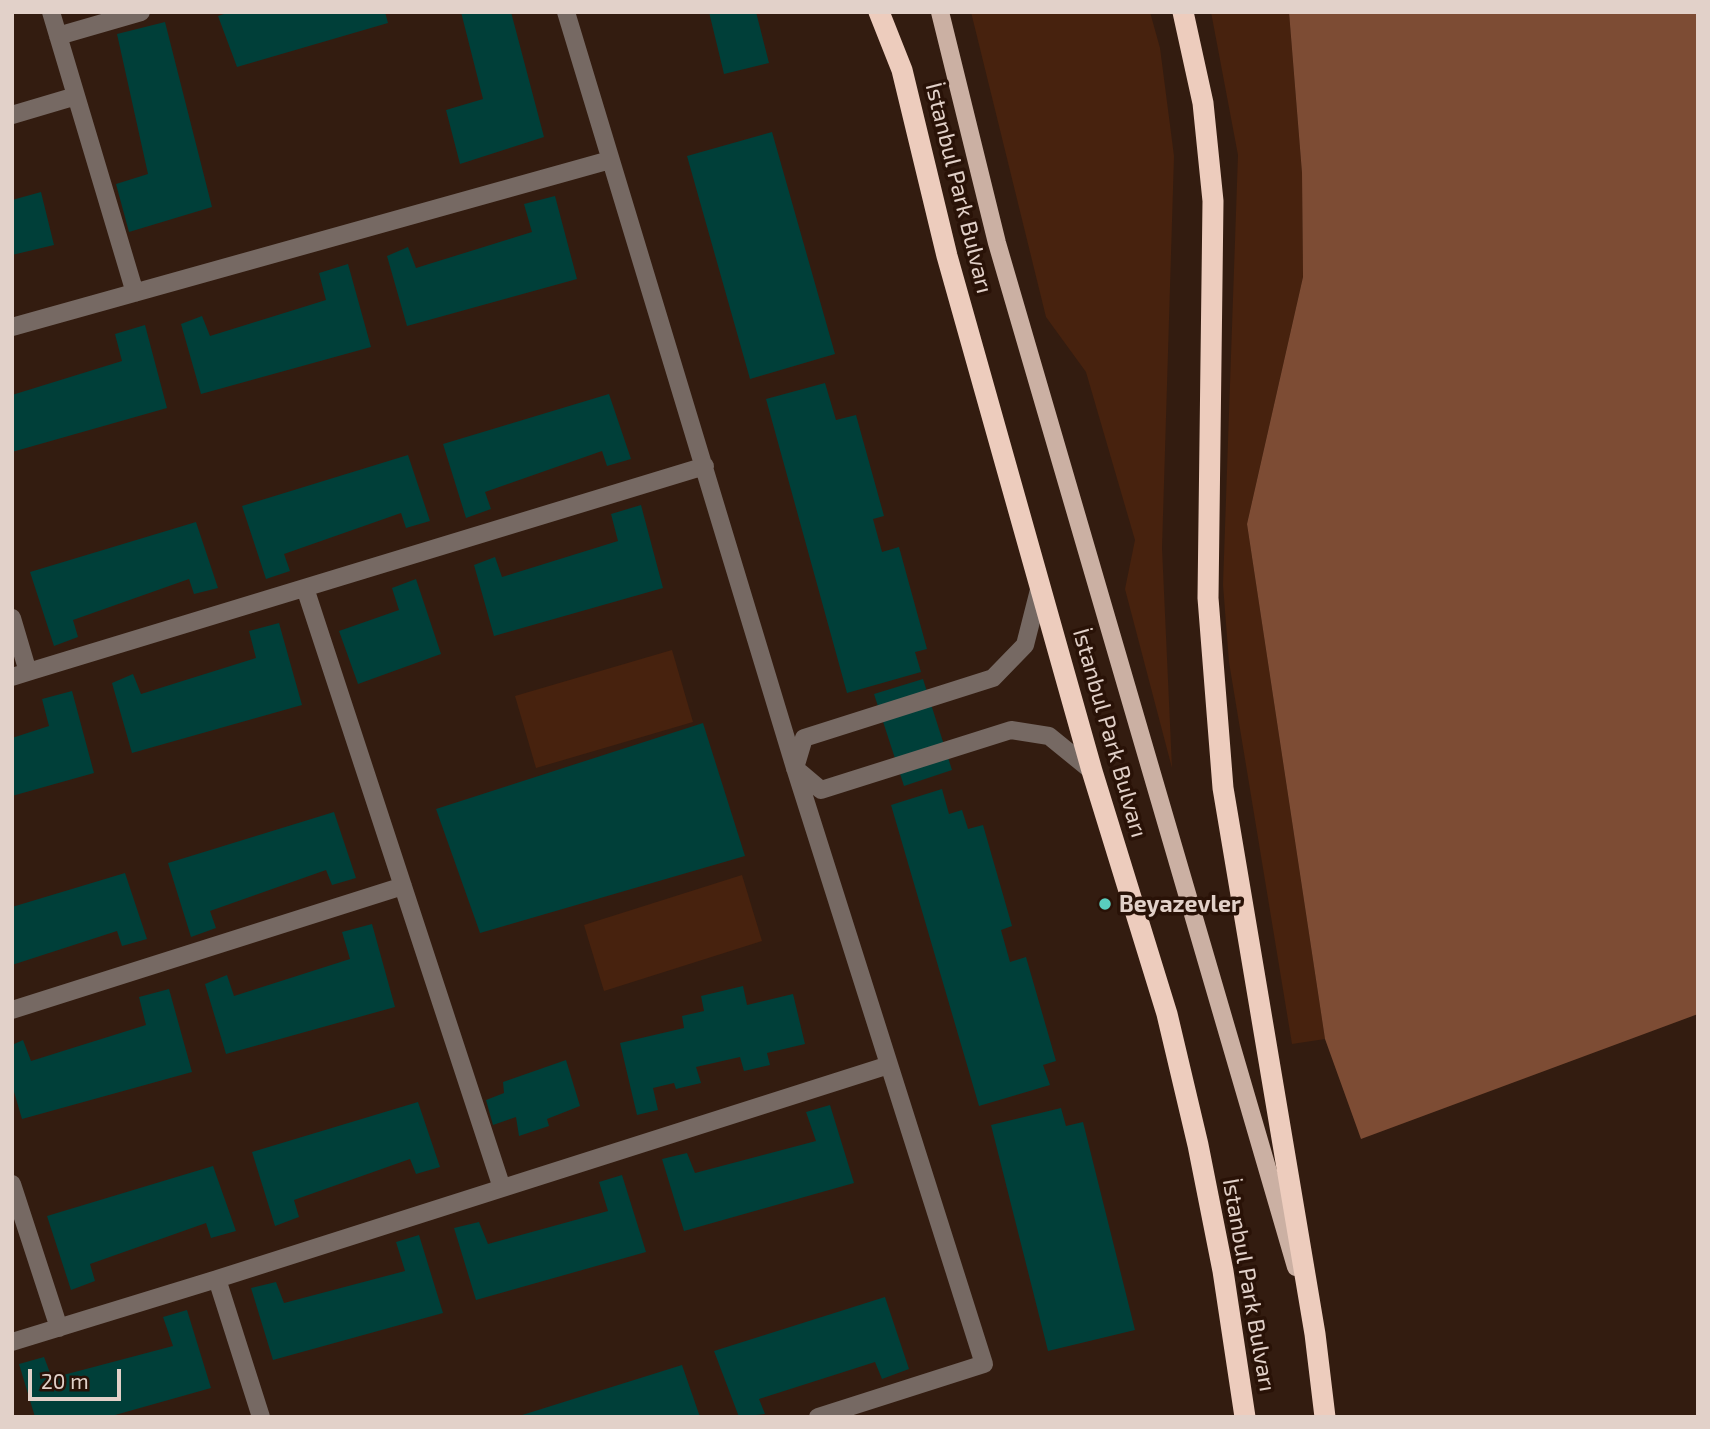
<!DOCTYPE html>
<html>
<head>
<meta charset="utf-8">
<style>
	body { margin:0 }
	#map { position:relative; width:1710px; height:1429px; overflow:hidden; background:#331c10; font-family:"Exo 2",sans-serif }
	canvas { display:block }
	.frame { position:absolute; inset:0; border:14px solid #e2d1c9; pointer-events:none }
	.scale { position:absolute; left:28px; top:1369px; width:93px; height:32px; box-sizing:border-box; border:4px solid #e2d1c9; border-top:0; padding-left:9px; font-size:21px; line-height:24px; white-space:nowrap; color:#e2d1c9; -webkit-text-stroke:5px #291207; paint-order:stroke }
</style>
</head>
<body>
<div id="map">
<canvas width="1710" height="1429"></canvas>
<div class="frame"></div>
<div class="scale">20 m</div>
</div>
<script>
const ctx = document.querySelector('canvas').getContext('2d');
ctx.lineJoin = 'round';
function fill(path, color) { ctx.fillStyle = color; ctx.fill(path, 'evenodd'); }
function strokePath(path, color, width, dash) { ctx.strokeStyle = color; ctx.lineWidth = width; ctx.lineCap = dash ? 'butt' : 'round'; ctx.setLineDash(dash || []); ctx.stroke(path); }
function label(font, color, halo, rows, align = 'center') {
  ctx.font = font + ' "Exo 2",sans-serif'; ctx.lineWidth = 7; ctx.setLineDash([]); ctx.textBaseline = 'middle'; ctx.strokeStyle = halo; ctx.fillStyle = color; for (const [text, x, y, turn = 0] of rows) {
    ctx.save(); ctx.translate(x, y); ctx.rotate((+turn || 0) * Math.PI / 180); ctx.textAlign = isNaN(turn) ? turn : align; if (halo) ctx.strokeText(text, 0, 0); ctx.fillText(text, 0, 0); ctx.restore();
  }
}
fill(new Path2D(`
	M971 12H1150L1160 48 1174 156 1162 548 1172 768 1125 589 1135 540 1086 372 1046 317Z
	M1211 12H1289L1302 173 1303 277 1247 524 1325 1039 1292 1044 1229 662 1223 585 1238 155Z
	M672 650 693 722 536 768 515 696Z
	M742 875 762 941 604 991 584 925Z`), '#47220e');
fill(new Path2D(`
	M1289 12H1698V1014L1361 1139 1325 1039 1247 524 1303 277 1302 173Z`), '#7d4c34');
fill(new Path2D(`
	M230 12H385L388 23 237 67 218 16Z
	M461 12H511L544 137 460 164 446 110 483 99Z
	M709 12H756L769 63 724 74Z
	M165 22 212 207 129 232 116 184 148 174 117 34Z
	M772 132 835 354 750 379 687 156Z
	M41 192 54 245 12 255V200Z
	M555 196 577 279 407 326 387 256 408 247 416 268 532 232 524 204Z
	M348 264 371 347 201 394 181 324 202 316 210 336 326 300 319 273Z
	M145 325 167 408 12 452V395L122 361 115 334Z
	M825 383 836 420 856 415 884 516 873 519 882 552 899 547 927 649 915 652 921 672 847 693 766 399Z
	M609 394 631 459 607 466 602 451 485 492 491 509 466 518 443 444Z
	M408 455 430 521 406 528 401 513 284 554 290 571 266 579 242 506Z
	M641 505 663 588 494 636 474 565 495 557 502 577 618 541 611 514Z
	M196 522 218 588 194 594 189 579 73 620 78 637 54 646 30 572Z
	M416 579 441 654 358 684 339 631 399 610 392 588Z
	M279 623 302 705 132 753 112 683 133 674 141 694 256 658 249 631Z
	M923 679 952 770 904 786 874 694Z
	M72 691 94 773 12 796V738L49 726 42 699Z
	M703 723 745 856 480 933 436 809Z
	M942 789 949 814 962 810 968 829 983 825 1012 926 1001 930 1010 962 1026 957 1056 1061 1043 1065 1050 1085 979 1106 891 805Z
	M334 812 356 878 332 885 326 870 210 911 216 928 191 937 168 863Z
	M125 873 147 939 122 946 117 931 12 965V907Z
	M372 924 395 1007 226 1054 205 984 227 975 234 996 350 959 342 932Z
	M743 986 747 1005 793 994 805 1044 767 1053 770 1065 744 1071 740 1057 696 1067 701 1083 676 1089 674 1083 653 1088 658 1110 637 1115 620 1043 684 1028 682 1016 704 1011 701 996Z
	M169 989 192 1072 22 1119 12 1085V1045L23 1040 31 1061 146 1025 139 997Z
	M566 1060 580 1106 547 1119 549 1126 519 1136 516 1117 493 1125 486 1100 504 1093 503 1082Z
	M418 1102 440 1167 416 1174 410 1159 294 1200 299 1217 275 1226 252 1152Z
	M830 1105 854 1183 684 1231 662 1159 687 1153 695 1173 816 1141 806 1112Z
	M1061 1108 1066 1126 1083 1122 1135 1330 1048 1351 991 1125Z
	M213 1166 236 1231 211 1238 206 1223 90 1264 95 1281 71 1290 47 1216Z
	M622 1175 646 1252 476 1300 454 1228 479 1222 488 1244 608 1211 599 1182Z
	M419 1235 443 1313 273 1360 251 1288 276 1282 284 1303 405 1271 396 1242Z
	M885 1297 909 1369 882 1379 875 1362 759 1399 765 1414 739 1417 714 1351Z
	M187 1310 211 1388 108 1417H35L19 1364 44 1357 52 1378 173 1346 163 1317Z
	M682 1365 700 1417H519V1416Z`), '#003f39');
strokePath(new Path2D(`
	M51 12 135 293
	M566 12 795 768 984 1364 818 1417
	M58 36 141 12
	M12 115 76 96
	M12 327 610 160
	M1040 586 1025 645 993 678 804 738 795 768 821 790 1011 730 1049 736 1092 771
	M305 588 502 1188
	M12 618 28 672 12 677
	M28 672 705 466
	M12 1010 403 886
	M12 1184 59 1328
	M217 1279 889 1065
	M12 1342 217 1279 261 1417`), '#766963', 18);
strokePath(new Path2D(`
	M940 12 997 243 1296 1267`), '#cbb0a3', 18);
strokePath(new Path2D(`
	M879 12 902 70 947 256 1092 771 1167 1014 1198 1145 1223 1271 1245 1417
	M1183 12 1203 103 1213 201 1208 598 1223 788 1315 1334 1325 1417`), '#edccbd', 21);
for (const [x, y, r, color] of [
	[1105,904,7,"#59cebf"]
]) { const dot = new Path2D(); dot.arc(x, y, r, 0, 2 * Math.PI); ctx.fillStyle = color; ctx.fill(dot); strokePath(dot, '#291207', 2.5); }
label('23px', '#e2d1c9', '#291207', [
	["İstanbul Park Bulvarı",959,188,76],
	["İstanbul Park Bulvarı",1110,733,74],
	["İstanbul Park Bulvarı",1249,1285,80]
]);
label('bold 23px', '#e2d1c9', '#291207', [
	["Beyazevler",1119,904]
], 'left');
</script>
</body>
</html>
